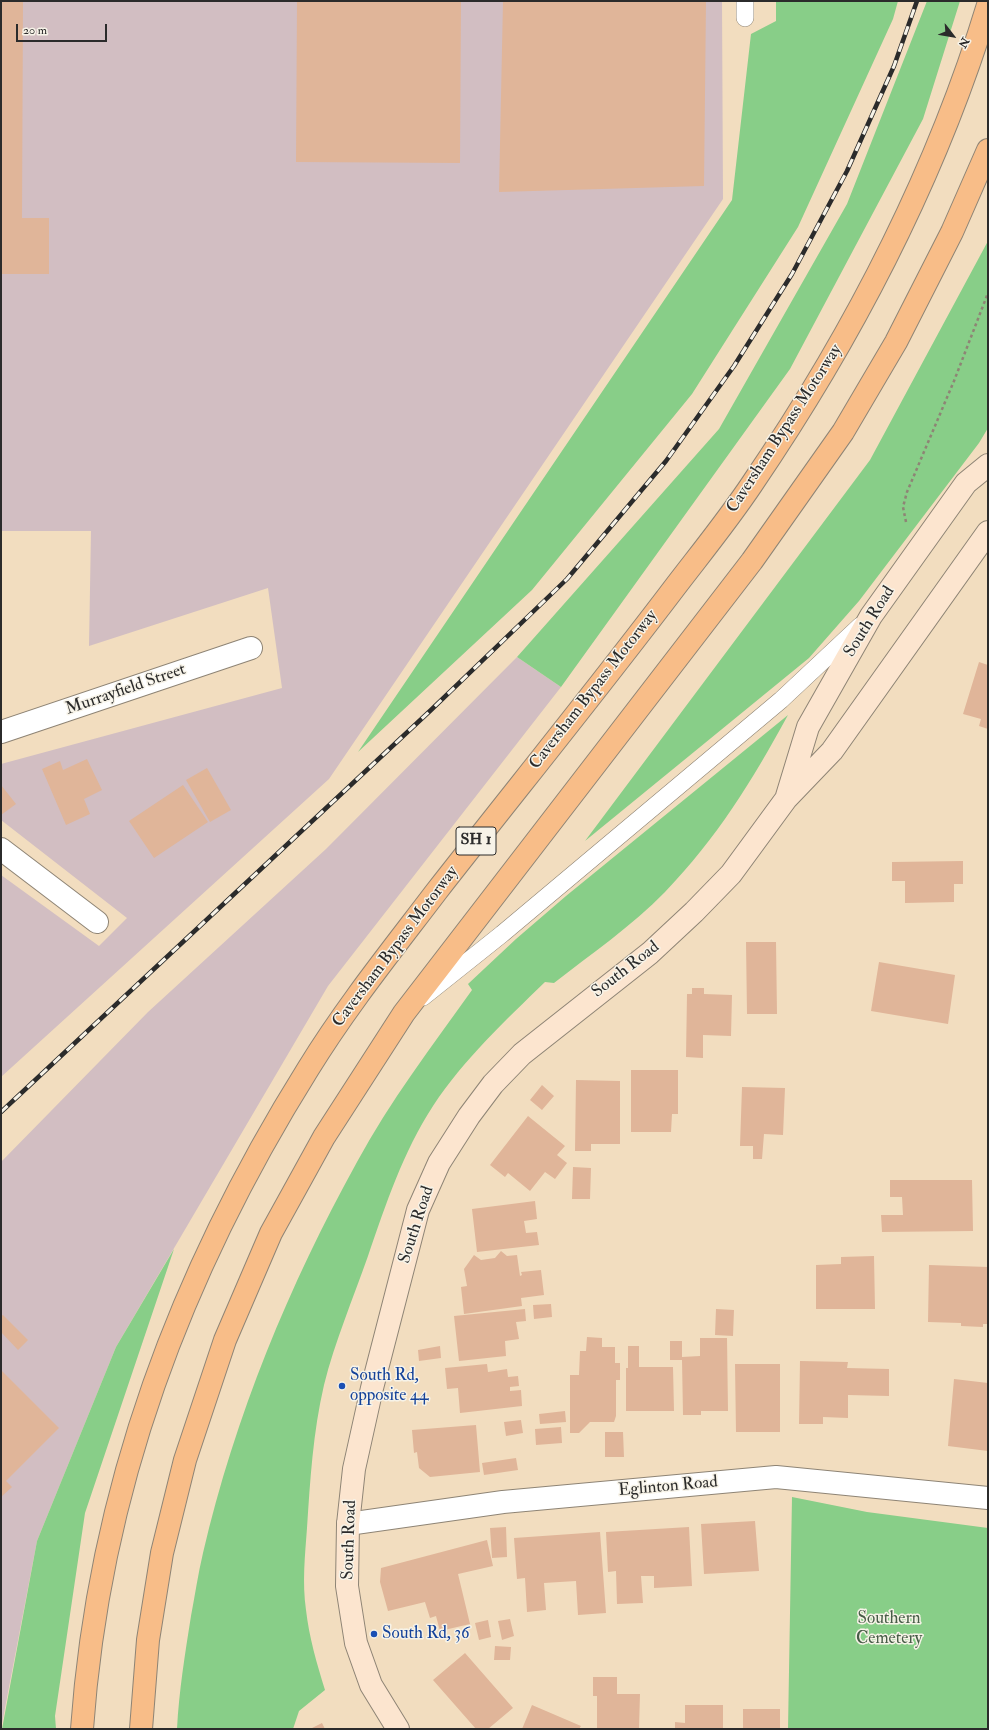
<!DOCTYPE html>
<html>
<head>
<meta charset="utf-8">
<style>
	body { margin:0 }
	#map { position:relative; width:989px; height:1730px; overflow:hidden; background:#f2ddbf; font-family:"IM FELL Double Pica",serif }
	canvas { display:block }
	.frame { position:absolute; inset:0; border:2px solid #2b2b2b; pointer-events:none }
	.north { position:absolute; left:933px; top:16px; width:40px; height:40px; -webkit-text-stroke:3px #f7f3e8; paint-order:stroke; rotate:121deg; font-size:11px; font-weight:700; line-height:16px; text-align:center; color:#2b2b2b }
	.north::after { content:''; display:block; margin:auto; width:14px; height:18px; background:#2b2b2b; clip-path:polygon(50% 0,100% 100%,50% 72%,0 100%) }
	.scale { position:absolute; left:16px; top:24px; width:91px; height:18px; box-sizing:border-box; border:2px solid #2b2b2b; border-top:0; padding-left:5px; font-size:12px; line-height:14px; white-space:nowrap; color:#2b2b2b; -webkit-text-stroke:3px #f7f3e8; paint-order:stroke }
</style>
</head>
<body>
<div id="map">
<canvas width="989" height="1730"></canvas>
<div class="frame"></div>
<div class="north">N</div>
<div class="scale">20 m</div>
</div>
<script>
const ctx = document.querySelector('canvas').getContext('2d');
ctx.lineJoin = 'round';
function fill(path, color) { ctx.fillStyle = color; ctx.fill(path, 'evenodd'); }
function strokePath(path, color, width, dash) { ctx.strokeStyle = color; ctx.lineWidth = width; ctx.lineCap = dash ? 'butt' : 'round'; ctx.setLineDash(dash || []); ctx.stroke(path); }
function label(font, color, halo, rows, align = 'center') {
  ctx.font = font + ' "IM FELL Double Pica",serif'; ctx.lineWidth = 3; ctx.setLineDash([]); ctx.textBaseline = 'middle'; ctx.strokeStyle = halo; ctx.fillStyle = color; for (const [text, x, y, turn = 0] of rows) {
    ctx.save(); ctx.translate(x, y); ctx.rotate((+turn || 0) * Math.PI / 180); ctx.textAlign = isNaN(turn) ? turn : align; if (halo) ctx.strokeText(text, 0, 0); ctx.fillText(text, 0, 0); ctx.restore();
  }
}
fill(new Path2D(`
	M1 1H722L723 199 329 779 1 1077V875L99 946 127 918 1 820V764L282 688 268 588 89 646 91 531H1Z
	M517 657 561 687 328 986 116 1347 37 1541 1 1729V1162L148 1012 326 849Z`), '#d2bec2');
fill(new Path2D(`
	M776 1H898L893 19 798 227 692 394 532 590 358 752 732 200 751 34 776 21Z
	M927 1H960L923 119 790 369 561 687 517 657 719 429 847 204Z
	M988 241V428L979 443 859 601 809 658 585 841 870 460Z
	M788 715C752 781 717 838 665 892 632 926 591 954 554 983L545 982C505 1021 464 1059 433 1106 403 1152 386 1204 368 1256 353 1299 335 1341 324 1385 313 1432 310 1481 307 1528 305 1555 302 1583 306 1610 309 1637 317 1664 325 1690L299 1711 293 1729H177C179 1691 185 1654 191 1616 195 1595 198 1574 203 1553 235 1416 289 1285 357 1162 390 1101 432 1046 472 990L468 984 516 939 566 896Z
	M174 1249 85 1513 55 1716 56 1729H2L37 1541 116 1347Z
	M792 1497 867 1512 988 1528V1729H788Z`), '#88ce88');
fill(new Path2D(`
	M1 1H23L22 218H49V274H1Z
	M297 1H461L460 163 296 162Z
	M503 1H706L704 186 499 192Z
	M979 662 988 665V729L979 726 981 719 963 714Z
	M87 759 102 790 84 799 90 814 66 825 42 769 60 761 63 770Z
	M207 768 231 810 210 822 186 780Z
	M1 785 16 804 1 815Z
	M183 785 208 822 154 858 129 821Z
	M963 861V884H954V902L905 903V881H892V862Z
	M746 942H776L777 1014H747Z
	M879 962 955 975 948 1024 871 1011Z
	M692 988H704V994L732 995 731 1036 703 1035V1058L686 1057 687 994H692Z
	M631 1070H678V1114H672L671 1132H631Z
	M576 1080 620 1081V1144H591V1151H575Z
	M542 1085 554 1096 542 1110 530 1100Z
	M742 1087 785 1088 783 1135 764 1134 762 1159H753V1146H740Z
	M528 1116 565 1146 557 1155 567 1163 555 1179 545 1172 530 1191 508 1173 505 1177 490 1165Z
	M573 1167 591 1168 590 1199H572Z
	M890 1180H972L973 1231 882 1232 881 1215H903L902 1197H890Z
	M535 1201 537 1219 524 1221 526 1233 537 1232 539 1245 477 1252 472 1209Z
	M501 1251 507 1256 517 1255 520 1276 522 1275 521 1272 541 1270 544 1295 521 1298 522 1306 464 1314 461 1287 467 1286 464 1269 474 1255 481 1260 495 1258Z
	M874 1256 875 1309H816V1265L841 1264V1257Z
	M929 1265 988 1267V1324H983V1327L961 1326V1323L928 1322Z
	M551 1304 552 1317 534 1319 533 1305Z
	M525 1309 526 1321 516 1322 519 1339 505 1341 506 1356 459 1361 454 1316Z
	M716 1309 734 1310 733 1336 715 1335Z
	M3 1315 28 1340 18 1350 1 1332V1316Z
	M587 1337 602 1338V1347H615V1363H620V1380H616V1416L614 1422H590L579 1433H570V1375H579L580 1351H586Z
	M700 1338H727L728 1411H701V1415H683L682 1360H670V1341H682V1357L700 1356Z
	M440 1346 441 1358 419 1361 418 1350Z
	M628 1346H639V1367H673L674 1411H626V1368H628Z
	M800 1361 848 1362 847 1368 889 1369V1396L848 1395V1418L823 1417V1424H799Z
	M487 1364 488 1372 507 1369 508 1377 518 1376 519 1386 510 1387V1391L521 1390 522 1406 460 1413 458 1388 447 1389 445 1368Z
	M735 1364H780V1432H736Z
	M1 1370 59 1428 6 1481 12 1487 1 1497Z
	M954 1379 988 1383V1451L948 1446Z
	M565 1411 566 1422 540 1424 539 1414Z
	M521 1420 523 1433 506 1436 504 1422Z
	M476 1425 480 1472 430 1477 419 1468 417 1452 414 1453 412 1430Z
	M561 1427 562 1443 536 1445 535 1429Z
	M605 1432H623L624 1457H605Z
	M516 1458 518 1470 484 1475 482 1463Z
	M755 1521 759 1571 704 1574 701 1524Z
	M506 1527 507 1557 492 1558 490 1528Z
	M689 1527 692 1586 654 1588V1576H641L643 1603 617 1604 616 1571 608 1572 606 1532Z
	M600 1532 606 1613 578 1615 576 1581 544 1583 546 1610 527 1612 525 1578 517 1579 514 1538Z
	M487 1540 493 1566 458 1574 470 1624 440 1631 436 1616 430 1618 425 1602 388 1611 380 1582 381 1568Z
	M510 1619 514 1636 502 1640 498 1621Z
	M488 1620 491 1637 479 1640 475 1623Z
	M495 1646 511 1647 510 1660H494Z
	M465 1653 513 1708 488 1729H476L433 1680Z
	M593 1677H617V1694H640L639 1729H597V1696H593Z
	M532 1705 581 1726 579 1729H522Z
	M685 1705H723V1729H675V1722L685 1723Z
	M743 1709H780V1729H743Z
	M322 1723 325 1729H310Z`), '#e0b599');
const service = new Path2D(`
	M745 18V1
	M423 997 502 934 781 700 860 626`);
const minor = new Path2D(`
	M1 732 251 648
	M1 849 97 922`);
const tertiary = new Path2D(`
	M348 1524 503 1502 776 1477 988 1498`);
const secondary = new Path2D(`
	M787 796 808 727 871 616 966 483 988 465
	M398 1729 371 1685 356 1643 347 1586 348 1524 354 1469 372 1388 418 1210 439 1163 469 1116 493 1084 522 1054 650 953 694 912 731 874 786 799 832 751 988 532`);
const motorway = new Path2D(`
	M82 1729C99 1489 181 1272 308 1069 346 1007 392 950 436 892 515 791 597 690 675 587 701 553 728 520 752 484 852 337 936 176 988 5
	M141 1729 148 1640 162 1553 185 1460 225 1340 271 1233 324 1137 404 1013 752 561 843 432 896 342 952 232 988 150`);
strokePath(service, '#8e8475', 18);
strokePath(minor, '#8e8475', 24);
strokePath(tertiary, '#8e8475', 24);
strokePath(secondary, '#8e8475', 24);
strokePath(motorway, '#8e8475', 24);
strokePath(new Path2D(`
	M906 522 903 507 907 492 954 381 988 293`), '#8e8475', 2.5, [3, 3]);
strokePath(service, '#fff', 17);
strokePath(minor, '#fff', 22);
strokePath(tertiary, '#fff', 22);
strokePath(secondary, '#fce5cf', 22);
strokePath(motorway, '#f8bd88', 22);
const rail = new Path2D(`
	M1 1112 431 710 567 579 666 461 734 366 792 274 847 171 894 66 917 1`);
strokePath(rail, '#2b2b2b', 4.5);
strokePath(rail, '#f7f3e8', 3, [9]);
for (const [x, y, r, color] of [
	[342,1386,4,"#1a4fb4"],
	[374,1634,4,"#1a4fb4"]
]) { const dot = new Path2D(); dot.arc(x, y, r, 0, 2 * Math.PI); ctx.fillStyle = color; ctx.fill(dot); strokePath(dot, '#f7f3e8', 1.5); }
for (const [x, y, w] of [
	[476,841,40]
]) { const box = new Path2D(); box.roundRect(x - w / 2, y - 14, w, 28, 3); ctx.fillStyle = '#f7f3e8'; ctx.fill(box); strokePath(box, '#2b2b2b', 1); }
label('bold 16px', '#2b2b2b', null, [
	["SH 1",476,841]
]);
label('17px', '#2b2b2b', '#f7f3e8', [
	["Caversham Bypass Motorway",785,429,-57],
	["South Road",870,622,-58],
	["Murrayfield Street",126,690,-19],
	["Caversham Bypass Motorway",594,690,-52],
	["Caversham Bypass Motorway",396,947,-53],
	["South Road",626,970,-38],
	["South Road",417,1225,-72],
	["Eglinton Road",668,1487,-5],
	["South Road",350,1540,-88]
]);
label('17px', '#164399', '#f7f3e8', [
	["South Rd,",350,1376],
	["opposite 44",350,1396],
	["South Rd, 36",382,1634]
], 'left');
label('17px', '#475c47', '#f7f3e8', [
	["Southern",889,1619],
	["Cemetery",889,1639]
]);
</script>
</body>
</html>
